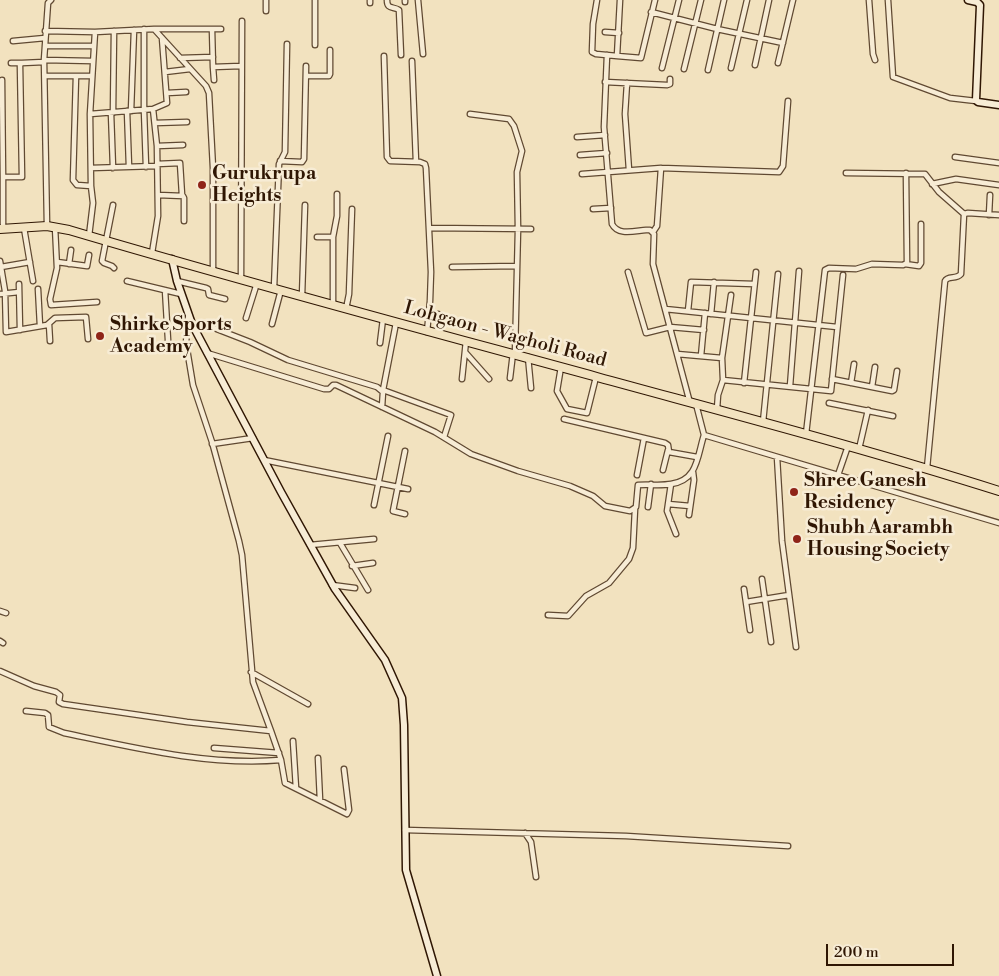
<!DOCTYPE html>
<html>
<head>
<meta charset="utf-8">
<style>
	body { margin:0 }
	#map { position:relative; width:999px; height:976px; overflow:hidden; background:#f2e2bf; font-family:"Libre Bodoni",serif }
	canvas { display:block }
	.scale { position:absolute; left:826px; top:944px; width:128px; height:22px; box-sizing:border-box; border:2px solid #2f1603; border-top:0; padding-left:6px; font-size:15px; line-height:18px; white-space:nowrap; color:#2f1603; -webkit-text-stroke:4px #f7ecd5; paint-order:stroke }
</style>
</head>
<body>
<div id="map">
<canvas width="999" height="976"></canvas>
<div class="scale">200 m</div>
</div>
<script>
const ctx = document.querySelector('canvas').getContext('2d');
ctx.lineJoin = 'round';
function strokePath(path, color, width, dash) { ctx.strokeStyle = color; ctx.lineWidth = width; ctx.lineCap = dash ? 'butt' : 'round'; ctx.setLineDash(dash || []); ctx.stroke(path); }
function label(font, color, halo, rows, align = 'center') {
  ctx.font = font + ' "Libre Bodoni",serif'; ctx.lineWidth = 5; ctx.setLineDash([]); ctx.textBaseline = 'middle'; ctx.strokeStyle = halo; ctx.fillStyle = color; for (const [text, x, y, turn = 0] of rows) {
    ctx.save(); ctx.translate(x, y); ctx.rotate((+turn || 0) * Math.PI / 180); ctx.textAlign = isNaN(turn) ? turn : align; if (halo) ctx.strokeText(text, 0, 0); ctx.fillText(text, 0, 0); ctx.restore();
  }
}
const street = new Path2D(`
	M266 0V11
	M315 0V45
	M370 0V3
	M387 0C387 10 393 6 399 10L401 55
	M405 0V2
	M418 0 423 54
	M597 0 593 24 592 52 596 54 617 56 620 0
	M869 0 873 54 875 60
	M888 0 893 77 950 98 976 101
	M651 12 717 29 783 43
	M144 29V110L146 167
	M154 29H212L213 67 241 66
	M212 29H221
	M45 31 95 32 154 29 206 86 209 93 213 168V271
	M605 32 619 33
	M13 41 45 38
	M45 46H94
	M607 55 604 127 612 224C618 236 634 231 646 230H650L654 234 653 264 690 403
	M384 56 387 157 390 161 420 162 425 164 426 168 431 272 430 301 427 332
	M617 56 641 58 655 0
	M180 58 213 57
	M44 60 93 61
	M412 61 416 162
	M11 63H22
	M778 63 793 0
	M755 65 769 0
	M213 67 214 80
	M662 68 679 0
	M731 68 747 0
	M684 69 701 0
	M708 70 724 0
	M165 72 190 69
	M45 76H92
	M76 76 73 180 77 185 91 186
	M306 76H329L330 74V50
	M2 80 3 177
	M605 82 667 85 670 84V79
	M627 83 625 114 629 170
	M167 93 186 92
	M127 111 129 167
	M131 111 134 30
	M111 113 113 168
	M113 113 114 31
	M90 114 153 109 167 103 162 38
	M470 114 509 119 514 126 522 151 517 172 518 229 515 354
	M155 123 187 122
	M577 137 605 135
	M157 146 183 145
	M580 155 607 153
	M955 157 999 163
	M280 161 302 162 304 159 306 66
	M157 164 180 163 182 195
	M91 168 157 166
	M846 173 925 174 939 192 964 214
	M582 174 661 168 779 172 783 166 788 101
	M932 184 956 179 999 185
	M158 195 183 196 184 198V221
	M113 205 102 261 104 263 112 266 114 268
	M593 209 611 208
	M989 215 990 195
	M47 226 44 60 48 3 51 0
	M55 227 57 268 50 299 51 305 97 302
	M24 228 33 281
	M429 228 531 229
	M3 229V177H22L20 65 22 63 44 62
	M653 232 657 226 661 168
	M89 236 93 203 91 186 90 114 95 32
	M317 237H333
	M152 253 158 216 157 146 153 109
	M0 261 5 291 6 332 47 325 55 318 86 317 88 339
	M57 262 87 266 89 255
	M69 264 71 250
	M905 264 919 266 921 263V224
	M1 267 30 262
	M452 267 517 266
	M628 272 646 333 670 327 704 330
	M241 279 242 21
	M127 281 181 294
	M177 281 206 288 208 289 209 295 225 299
	M19 284 20 330
	M274 288 279 164 285 152 287 44
	M38 289 40 326
	M165 290 168 340
	M0 294 19 292
	M731 295 722 358 723 380 831 391 843 275
	M302 296 305 205
	M333 305V237L337 216V194
	M346 309 349 294 352 209
	M665 309 837 327
	M688 311 691 282 754 284
	M711 314 714 282
	M246 318 257 283
	M396 323 383 390 451 415 444 437
	M49 324 50 341
	M192 324 214 328 250 342 288 360 377 387 383 392 382 407
	M272 324 281 290
	M438 334V314
	M380 343 383 319
	M465 352 489 379
	M207 353 324 389H329L333 385H336L435 432 471 454 518 471 570 486 593 496 605 506 630 511 636 507 638 485C649 484 660 486 671 484 698 480 697 457 704 435
	M677 354 722 358
	M701 356 705 313
	M528 357 531 388
	M561 367 557 391 567 409 587 413 596 377
	M510 378 513 353
	M462 379 466 341
	M832 379 892 391 894 390 897 371
	M744 383 756 272
	M851 383 854 364
	M790 386 799 271
	M872 387 875 367
	M829 403 893 416
	M696 404 704 435 999 523
	M717 409 718 395 723 380
	M564 419 665 443 668 445 669 452 697 457
	M763 422 778 274
	M806 434 825 270 829 268 856 269 872 264 903 265 907 263 906 173
	M212 444 253 438
	M859 449 868 410
	M405 451 393 511 405 514
	M777 457 782 541 796 647
	M264 460 408 489
	M927 468 945 281C948 275 956 280 961 274L964 214 968 213 999 215
	M663 470 668 450
	M637 475 644 438
	M838 475 848 446
	M671 484 667 511 676 534
	M668 504 690 506
	M374 505 388 436
	M648 507 651 484
	M689 515 694 480 693 472
	M340 543 368 590
	M310 545 374 539
	M352 566 373 563
	M762 579 771 642
	M332 585 355 588
	M744 589 750 630
	M746 602 789 595
	M0 611 6 613
	M548 615 568 616 586 596 609 583 629 559 633 548 635 509
	M0 641 3 643
	M0 671 34 686 56 692 60 695 59 702 63 704 187 722 271 731 253 682 242 555 239 541 212 442 193 385 186 343 188 317
	M251 672 308 704
	M26 711 45 713 48 715 49 727 64 733C135 748 208 766 281 760
	M271 731 281 760 285 783 347 814 349 810 344 769
	M293 741 296 788
	M214 748 279 753
	M318 758 320 800
	M405 830 626 836 788 846
	M525 833 531 842 536 877`);
const secondary = new Path2D(`
	M968 0 977 2 980 5 976 100 978 102 999 105
	M172 259 177 281 192 324 281 492 335 589 385 660 402 698 404 725 406 870 437 976`);
const primary = new Path2D(`
	M0 229 47 226 69 230C244 282 421 329 597 377 732 414 866 449 999 491`);
strokePath(street, '#604932', 7);
strokePath(secondary, '#2f1603', 9);
strokePath(primary, '#2f1603', 10);
strokePath(street, '#f7ecd5', 4.5);
strokePath(secondary, '#f7ecd5', 6);
strokePath(primary, '#f2e2bf', 8);
for (const [x, y, r, color] of [
	[202,185,5,"#8f2418"],
	[100,336,5,"#8f2418"],
	[794,492,5,"#8f2418"],
	[797,539,5,"#8f2418"]
]) { const dot = new Path2D(); dot.arc(x, y, r, 0, 2 * Math.PI); ctx.fillStyle = color; ctx.fill(dot); strokePath(dot, '#f7ecd5', 2); }
label('bold 19px', '#2f1603', '#f7ecd5', [
	["Gurukrupa",212,174],
	["Heights",212,196],
	["Shirke Sports",110,325],
	["Academy",110,347],
	["Shree Ganesh",804,481],
	["Residency",804,503],
	["Shubh Aarambh",807,528],
	["Housing Society",807,550]
], 'left');
label('19px', '#2f1603', '#f7ecd5', [
	["Lohgaon - Wagholi Road",505,335,15]
]);
</script>
</body>
</html>
